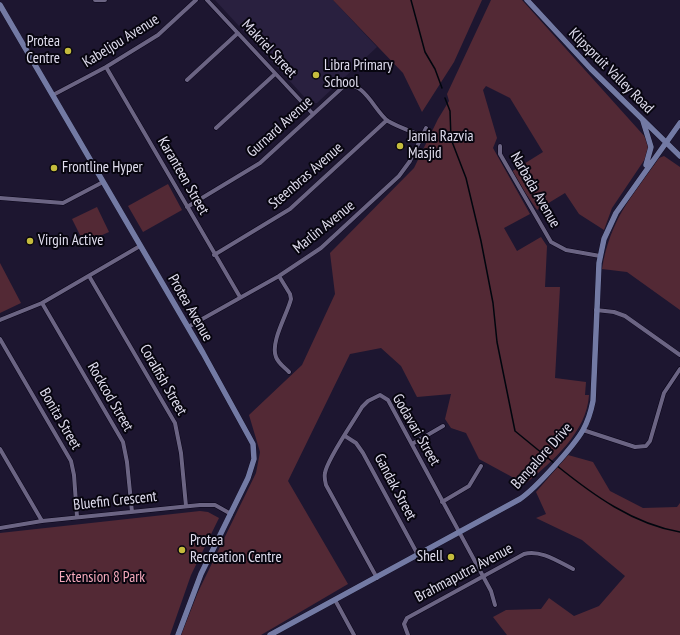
<!DOCTYPE html>
<html>
<head>
<meta charset="utf-8">
<style>
	body { margin:0 }
	canvas { display:block; background:#1d1630 }
</style>
</head>
<body>
<canvas width="680" height="635"></canvas>
<script>
const ctx = document.querySelector('canvas').getContext('2d');
ctx.lineJoin = 'round';
function fill(path, color) { ctx.fillStyle = color; ctx.fill(path, 'evenodd'); }
function strokePath(path, color, width, dash) { ctx.strokeStyle = color; ctx.lineWidth = width; ctx.lineCap = dash ? 'butt' : 'round'; ctx.setLineDash(dash || []); ctx.stroke(path); }
function label(font, color, halo, rows, align = 'center') {
  ctx.font = font + ' "PT Sans Narrow",sans-serif'; ctx.lineWidth = 4; ctx.setLineDash([]); ctx.textBaseline = 'middle'; ctx.strokeStyle = halo; ctx.fillStyle = color; for (const [text, x, y, turn = 0] of rows) {
    ctx.save(); ctx.translate(x, y); ctx.rotate((+turn || 0) * Math.PI / 180); ctx.textAlign = isNaN(turn) ? turn : align; if (halo) ctx.strokeText(text, 0, 0); ctx.fillText(text, 0, 0); ctx.restore();
  }
}
fill(new Path2D(`
	M215 0H333L377 47 317 103H310Z`), '#29203f');
fill(new Path2D(`
	M333 0H482L454 62 422 112 403 73Z
	M491 0H522L646 138 649 148 645 159 612 208 604 230 579 214 565 193 537 210 511 172 543 152 510 98 486 86 483 90 497 138 493 148 530 214 504 228 517 251 541 237 547 246 545 287H560L555 378 586 382 585 395H589C587 432 552 462 525 484L479 459 466 433 451 428 445 419 451 394 417 397 401 366 381 348 350 354 288 481 348 584 261 635H181L198 592 256 473 260 452 249 415 302 365 335 294 330 253 414 168 438 119 449 101 447 94Z
	M664 156 680 167V310L627 272 602 269C610 220 631 197 659 158Z
	M168 184 182 210 143 232 128 206Z
	M97 207 109 232 84 243 72 219Z
	M0 263 21 303 0 313Z
	M568 455 593 462 610 491 643 508 677 507 680 503V635H507L493 617 506 610 541 609 549 598 574 616 599 606 625 576 582 540 536 518 546 514 536 492Z
	M200 511 208 512 219 518 191 575 170 635H0V533Z`), '#532935');
strokePath(new Path2D(`
	M411 0 425 52 435 69 442 88
	M445 98 450 111 451 139 466 178 481 241 493 303 497 342 515 431 554 463
	M556 465C593 495 633 524 680 532`), '#00060e', 1.5);
const street = new Path2D(`
	M95 0H105
	M207 0 313 114
	M106 67 240 297
	M187 80 238 33
	M53 95 106 67 158 35 196 0
	M216 128 275 74
	M500 146V154L551 242 566 250 600 256
	M0 198 63 203 103 182
	M187 207 260 163 344 86C364 80 375 112 388 121 398 127 411 131 422 136
	M214 255 290 209 387 120
	M89 276 175 423 181 453 186 506
	M279 276 290 294 291 299C287 315 270 342 276 357 278 363 284 367 289 372
	M42 303 123 442 127 462 132 512
	M596 310 614 312 625 316 680 355
	M0 320 42 303 140 246
	M188 327 279 276 321 248 399 176 410 161 426 128
	M0 339 71 461 74 475 77 517
	M583 430 635 447 646 446 650 441 664 393 680 369
	M345 436 356 443 363 453 418 555
	M412 444 443 426
	M0 449 42 521
	M442 502 469 486 481 466
	M0 528 42 521 200 505H215L231 514
	M377 578 326 485C325 481 324 477 325 473 327 459 354 421 362 407L368 401 380 395 388 400 491 591 495 605
	M335 600 354 635
	M408 635 404 624 407 618 524 554C540 549 559 562 573 569`);
const secondary = new Path2D(`
	M527 0 591 69 680 156
	M0 5 203 353 253 444 254 459 248 478 201 574 178 635
	M643 121 651 147 646 165
	M270 635 520 499C535 489 574 446 583 430 588 421 591 411 593 401L599 263 604 239 616 213 680 123`);
strokePath(street, '#080317', 5);
strokePath(secondary, '#080317', 6);
strokePath(street, '#6b6483', 4);
strokePath(secondary, '#737aa4', 5.5);
for (const [x, y, r, color] of [
	[68,51,4,"#c5bc3d"],
	[316,75,4,"#c5bc3d"],
	[400,146,4,"#c5bc3d"],
	[54,168,4,"#c5bc3d"],
	[30,241,4,"#c5bc3d"],
	[182,550,4,"#c5bc3d"],
	[451,557,4,"#c5bc3d"]
]) { const dot = new Path2D(); dot.arc(x, y, r, 0, 2 * Math.PI); ctx.fillStyle = color; ctx.fill(dot); strokePath(dot, '#07050f', 1.5); }
label('15px', '#e0ddee', '#07050f', [
	["Kabeljou Avenue",121,41,-32],
	["Makriel Street",269,49,47],
	["Klipspruit Valley Road",611,71,45],
	["Gurnard Avenue",280,127,-42],
	["Karanteen Street",183,176,60],
	["Steenbras Avenue",306,176,-41],
	["Narbada Avenue",535,190,60],
	["Marlin Avenue",324,227,-39],
	["Protea Avenue",190,308,60],
	["Coralfish Street",163,380,60],
	["Rockcod Street",110,397,60],
	["Bonita Street",60,419,60],
	["Godavari Street",416,430,60],
	["Bangalore Drive",542,456,-48],
	["Gandak Street",395,487,62],
	["Bluefin Crescent",115,501,-6],
	["Brahmaputra Avenue",464,573,-28]
]);
label('15px', '#e0ddee', '#07050f', [
	["Protea",60,42,"right"],
	["Centre",60,59,"right"],
	["Libra Primary",324,66],
	["School",324,83],
	["Jamia Razvia",408,137],
	["Masjid",408,154],
	["Frontline Hyper",62,168],
	["Virgin Active",38,241],
	["Protea",190,541],
	["Recreation Centre",190,558],
	["Shell",443,557,"right"]
], 'left');
label('15px', '#f5a9bc', '#07050f', [
	["Extension 8 Park",102,578]
]);
</script>
</body>
</html>
